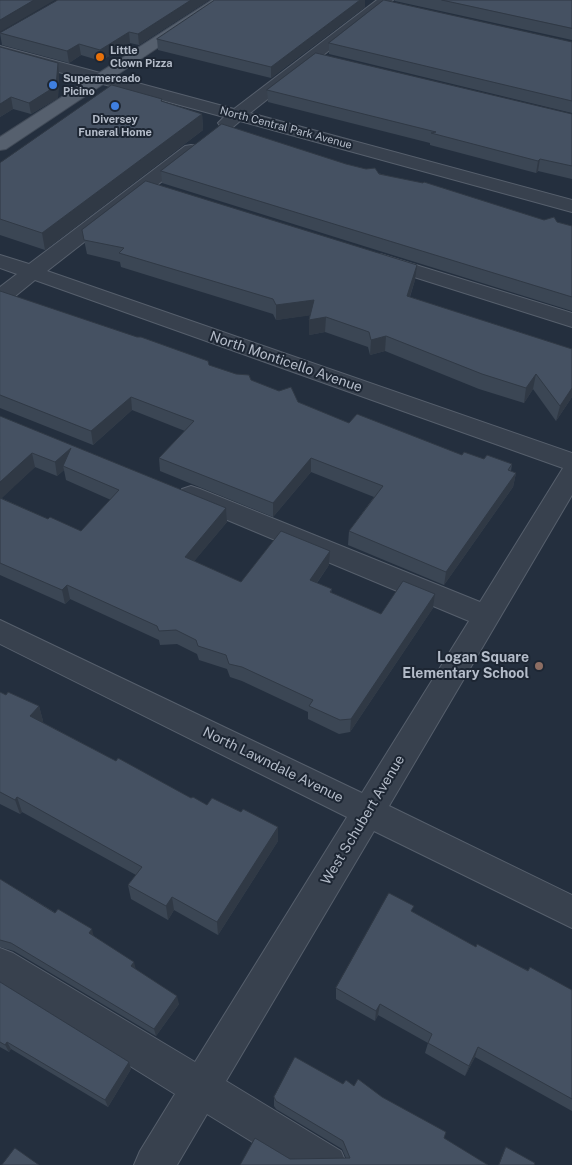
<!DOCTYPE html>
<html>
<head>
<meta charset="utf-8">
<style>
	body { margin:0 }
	canvas { display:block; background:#242f3e }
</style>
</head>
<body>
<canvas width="572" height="1165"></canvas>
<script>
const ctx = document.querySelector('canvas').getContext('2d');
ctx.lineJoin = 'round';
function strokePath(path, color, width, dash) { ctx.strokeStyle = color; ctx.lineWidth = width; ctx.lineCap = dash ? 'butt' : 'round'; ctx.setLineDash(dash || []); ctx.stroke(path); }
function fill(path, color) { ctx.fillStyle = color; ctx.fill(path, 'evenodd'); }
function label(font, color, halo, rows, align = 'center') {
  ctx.font = font + ' "Public Sans",sans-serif'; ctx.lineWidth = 4; ctx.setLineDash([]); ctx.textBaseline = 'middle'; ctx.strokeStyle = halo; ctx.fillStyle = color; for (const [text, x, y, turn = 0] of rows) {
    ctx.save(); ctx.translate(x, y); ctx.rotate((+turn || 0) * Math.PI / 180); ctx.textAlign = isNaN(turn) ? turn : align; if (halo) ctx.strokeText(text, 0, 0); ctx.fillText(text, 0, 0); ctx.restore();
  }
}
const minor = new Path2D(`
	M377 0H393L250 113 572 200V212L240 121 233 127H221L218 123 224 117 0 56V46L234 109Z
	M191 145 197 146 200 150 197 154 47 271 572 453V495L389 806 572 895V928L374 831 226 1081 341 1151 347 1165H290L207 1114 177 1165H134L140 1151 175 1094 0 985V948L13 953 195 1062 347 817 0 644V620L362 793 469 621 182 501 178 495 182 489 191 486 200 489 480 602 563 468 35 280 8 302 0 303V287L17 274 0 268V255L29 264 185 146Z
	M380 254 572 313V327L373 264 370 260 373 256Z`);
const major = new Path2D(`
	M212 0H229L6 149 0 150V137Z`);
strokePath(minor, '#565f6c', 2);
strokePath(major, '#414a57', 2);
fill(minor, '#38414e');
fill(major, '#56606e');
fill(new Path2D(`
	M209 0 139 45 130 43 101 61 81 55 69 63 2 45 0 33Z
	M215 0H365V7L271 78 158 50 157 39Z
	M394 0H572V40L395 1Z
	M572 42V113L329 54V43Z
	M0 47 58 63 59 74 58 98 31 114 13 109 0 117Z
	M267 90 572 114V179L538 171 536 173 430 145V143L268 102Z
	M162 99V101L202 114 203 130 45 250 0 235V163Z
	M346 164 544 220 557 222 572 226V311L162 183 161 171Z
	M82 230 415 280 410 297 572 349V397L556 421 533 389 524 403 479 389 385 351 370 355 368 347 325 332 309 335V320L310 315 276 320 273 314 121 267 120 262 87 254Z
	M0 291 251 380 298 402 349 423 462 455 512 464 511 471 516 473 513 487 444 585 348 545 349 531 374 497 311 472 273 517 160 471 159 458 185 431 132 410 93 445 0 408Z
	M0 416 226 508 227 522 194 561 241 582 329 565 317 583 332 589 331 593 381 614 435 594 433 608 350 732 339 734 308 719V712L242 681 230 677 227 669 199 660 197 654 177 644 160 645 159 640 70 599 65 604 0 575ZM35 467 57 476 64 470 66 480 111 500 81 531 48 519 1 498Z
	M0 692 6 695 39 706 43 721 42 722 116 761 191 798 207 805 278 841 218 935 174 910 168 920 131 899 128 885 136 875 22 812 20 814 0 804Z
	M0 879 94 936 179 1004 156 1036 14 951 0 947Z
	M413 912 476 947 572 990V1111L475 1057 465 1076 425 1053 428 1043 378 1015 375 1021 336 999V988Z
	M0 982 129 1062 131 1069 108 1107 11 1049 9 1052 0 1047Z
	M343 1084 354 1086 382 1097 444 1139 488 1165 290 1159 346 1158 342 1149 276 1109 274 1106V1097Z`), '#3b4654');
fill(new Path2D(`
	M34 0H55L0 32V20Z
	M191 0H209L139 45 138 34Z
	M360 0H365V7L271 78V67Z
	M129 32 130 43 101 61 100 50Z
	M79 44 81 55 69 63 67 51Z
	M58 63 59 74 58 98 31 114 29 103Z
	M11 97 13 109 0 117V104Z
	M202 114 203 130 45 250 42 233Z
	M540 159 538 171 536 173 538 161Z
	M417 265 415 280 405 311 407 296Z
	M314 300 313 315 276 320V305Z
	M326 317 325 332 309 335V320Z
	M386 336 385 351 370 355 371 340Z
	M536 374 533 389 524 403 526 388Z
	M572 388V397L556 421 560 406Z
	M131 397 132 410 93 445 91 431Z
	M71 448 63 466 64 470 57 476 55 462Z
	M32 453 35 467 0 500V482Z
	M311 458V472L273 517V503Z
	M516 473 513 487 444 585 446 572Z
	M226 508 227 522 186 571 185 557Z
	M330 551 329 565 309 594 310 580Z
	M67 585 70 599 65 604 62 590Z
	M435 594 433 608 350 732 351 719Z
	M39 706 43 721 35 731 30 716Z
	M17 797 22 812 20 814 15 800Z
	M278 827V841L218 935 217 922Z
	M172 897 174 910 168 920 166 906Z
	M92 929 94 938 89 933Z
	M134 962 136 970 131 966Z
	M177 996 179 1004 156 1036 154 1029Z
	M380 1004 378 1015 375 1021 376 1011Z
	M7 1042 11 1049 9 1052 5 1045Z
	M478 1047 475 1057 465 1076 469 1066Z
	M129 1062 131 1069 108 1107 105 1100Z`), '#303945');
const building = new Path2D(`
	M0 0H34L0 20Z
	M58 0H191L138 34 129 32 100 50 79 44 67 51 0 33Z
	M215 0H360L271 67 157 39Z
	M384 0 572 42V101L329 43Z
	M442 0H572V28Z
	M0 47 58 63 56 86 29 103 11 97 0 104Z
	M316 53 572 114V166L540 159 538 161 431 133 436 132 267 90Z
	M112 85 162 99 161 101 202 114 42 233 0 219V163Z
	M222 124 346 164 366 169 375 168 379 174 423 183 424 182 544 220 554 217 557 222 572 226V297L161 171Z
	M146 181 417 265 407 296 572 349V388L560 406 536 374 526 388 482 374 386 336 371 340 369 332 326 317 309 320 314 300 276 305 273 299 119 253 124 248 84 240 82 230Z
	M0 291 137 337H141L208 361 209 365 236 374 249 375 251 380 279 391 291 387 298 402 349 423 357 414 462 455 464 452 484 459 487 455 512 464 508 470 516 473 446 572 349 531 383 486 311 458 273 503 159 458 194 421 131 397 91 431 0 395Z
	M0 416 226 508 185 557 241 582 281 531 330 551 310 580 332 589 330 592 381 614 403 581 435 594 351 719 340 720 309 706 313 700 242 667 229 664 226 655 198 646 196 640 176 630 159 631 157 626 67 585 62 590 0 563V498L48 519 50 517 81 531 119 490 63 466 71 448 55 462 32 453 0 482Z
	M0 692 6 695 8 692 39 706 30 716 116 761 118 758 191 798 193 797 207 805 212 798 241 812 243 809 278 827 217 922 172 897 166 906 128 885 142 867 17 797 15 800 0 792Z
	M0 879 55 913 58 909 92 929 89 933 134 962 131 966 177 996 154 1029 11 943 0 940Z
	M389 893 414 906 411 911 476 947 477 944 528 971 530 967 572 990V1099L478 1047 469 1066 428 1043 432 1034 380 1004 376 1011 336 988Z
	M0 982 129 1062 105 1100 7 1042 5 1045 0 1042Z
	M295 1057 343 1084 346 1080 354 1086 358 1079 382 1097 446 1132 444 1138 488 1165H240L255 1138 290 1159 350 1158 343 1141 276 1101 274 1097Z
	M506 1147 535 1163 534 1165H499Z
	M15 1148 39 1165H2Z`);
fill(building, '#455162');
strokePath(building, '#303945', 1);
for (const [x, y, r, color] of [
	[100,57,5,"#e8710a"],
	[53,85,5,"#3f7fe0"],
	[115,106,5,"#3f7fe0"],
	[539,666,5,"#8d6e63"]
]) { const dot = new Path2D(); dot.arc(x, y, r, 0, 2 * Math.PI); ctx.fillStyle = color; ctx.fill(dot); strokePath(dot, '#1d2633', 2); }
label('bold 11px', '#b4bcc9', '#1d2633', [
	["Little",110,51],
	["Clown Pizza",110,64],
	["Supermercado",63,79],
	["Picino",63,92],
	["Diversey",115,120,"center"],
	["Funeral Home",115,133,"center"]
], 'left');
label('11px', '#b4bcc9', '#1d2633', [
	["North Central Park Avenue",286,128,15]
]);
label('14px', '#b4bcc9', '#1d2633', [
	["North Monticello Avenue",286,362,19],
	["North Lawndale Avenue",273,765,26],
	["West Schubert Avenue",363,820,-59]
]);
label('bold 14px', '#b4bcc9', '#1d2633', [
	["Logan Square",529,658],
	["Elementary School",529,674]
], 'right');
</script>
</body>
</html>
